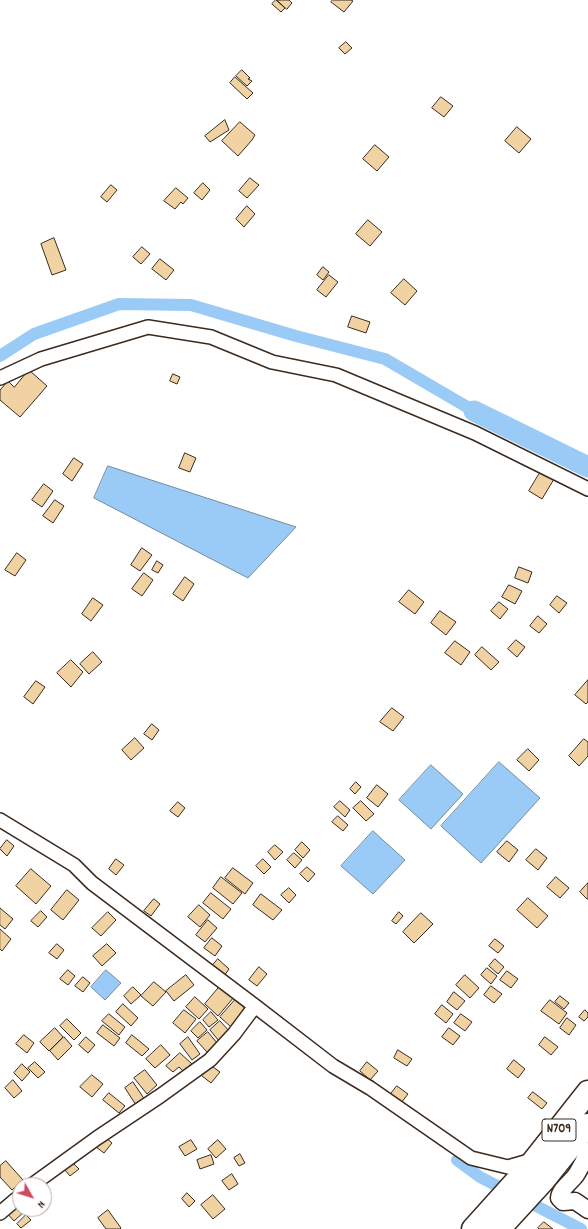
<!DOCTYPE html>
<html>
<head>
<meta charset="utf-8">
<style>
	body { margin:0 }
	#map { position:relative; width:588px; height:1229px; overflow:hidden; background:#fff; font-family:Dekko,sans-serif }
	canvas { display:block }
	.north { position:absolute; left:12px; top:1177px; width:40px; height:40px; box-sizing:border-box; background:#fff; border:1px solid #b1aaa5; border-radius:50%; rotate:129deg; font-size:11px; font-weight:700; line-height:16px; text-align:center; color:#3b2a1e }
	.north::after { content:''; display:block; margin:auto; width:14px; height:18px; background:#d1495b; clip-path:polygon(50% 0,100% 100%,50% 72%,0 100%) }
</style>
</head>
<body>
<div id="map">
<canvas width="588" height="1229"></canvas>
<div class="north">N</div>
</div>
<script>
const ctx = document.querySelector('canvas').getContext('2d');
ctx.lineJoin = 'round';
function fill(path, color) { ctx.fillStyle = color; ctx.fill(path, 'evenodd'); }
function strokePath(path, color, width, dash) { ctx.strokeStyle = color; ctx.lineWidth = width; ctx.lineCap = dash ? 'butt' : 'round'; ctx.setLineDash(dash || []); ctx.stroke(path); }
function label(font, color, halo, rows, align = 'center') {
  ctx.font = font + ' Dekko,sans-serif'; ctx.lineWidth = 3.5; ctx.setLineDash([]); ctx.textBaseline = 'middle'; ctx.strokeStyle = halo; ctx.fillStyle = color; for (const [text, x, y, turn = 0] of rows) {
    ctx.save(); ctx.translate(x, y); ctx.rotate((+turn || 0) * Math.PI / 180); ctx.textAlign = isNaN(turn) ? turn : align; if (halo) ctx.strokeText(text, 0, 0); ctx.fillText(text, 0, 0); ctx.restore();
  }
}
const water = new Path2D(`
	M108 466 296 527 248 578 94 498Z
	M499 762 540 798 481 863 441 826Z
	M431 765 463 794 431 829 399 800Z
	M373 831 405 860 373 894 341 866Z
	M106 970 121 983 105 1000 91 987Z`);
fill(water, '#99cbf6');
strokePath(water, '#738ba0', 1);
strokePath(new Path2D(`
	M0 356 34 334 119 304 191 305 296 336 385 359 474 411
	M457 1160 480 1177 581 1229`), '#99cbf6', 12);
strokePath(new Path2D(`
	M474 411 588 467`), '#99cbf6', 21);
const building = new Path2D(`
	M276 0 285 8 281 12 272 4Z
	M277 0H289L292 3 287 9Z
	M333 0H351L353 1 344 12 331 2Z
	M346 42 352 48 345 54 339 48Z
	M242 70 250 78 248 79 252 81 247 86 236 76Z
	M235 77 253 93 247 99 230 83Z
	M441 97 453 106 444 117 432 108Z
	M225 120 229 130 210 142 205 136Z
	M240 122 255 135 252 140 238 156 222 141Z
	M517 127 531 139 519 153 505 141Z
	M375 145 389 157 377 171 363 159Z
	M250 178 259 185 247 198 239 191Z
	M203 183 210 190 202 200 194 193Z
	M111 185 117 190 107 202 101 197Z
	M176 188 188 198 183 204 181 202 175 209 164 201Z
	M247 206 255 214 244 227 236 219Z
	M368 220 382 232 370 246 356 234Z
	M54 238 66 270 52 275 41 244Z
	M142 247 150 254 141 264 133 257Z
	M160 259 174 270 166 280 152 269Z
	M323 267 329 272 323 280 317 275Z
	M329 275 338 282 326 297 317 290Z
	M404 279 417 291 405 305 391 293Z
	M352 316 370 322 366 333 348 327Z
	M29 370 47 386 20 417 0 400V390L8 381 14 387Z
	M173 374 180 377 177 384 170 381Z
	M185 453 196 458 190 472 179 468Z
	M74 458 83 464 72 481 63 474Z
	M541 471 554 479 542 499 529 491Z
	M44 484 53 491 42 507 32 500Z
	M55 500 64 506 53 523 43 516Z
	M142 548 152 555 140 571 131 565Z
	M17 553 26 560 15 576 5 570Z
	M157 561 163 565 158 573 152 570Z
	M519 567 532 572 528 583 515 578Z
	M144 573 153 580 142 596 132 589Z
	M185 577 194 584 183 601 173 594Z
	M509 585 522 591 515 604 502 597Z
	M409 590 424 602 415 614 399 602Z
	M557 596 567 603 559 613 550 605Z
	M93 598 103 605 91 621 82 614Z
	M499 602 508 609 500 619 491 611Z
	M440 611 456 622 446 635 431 623Z
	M538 616 547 624 539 633 530 626Z
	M516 640 525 647 517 657 508 649Z
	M455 641 470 652 461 665 445 653Z
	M482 647 499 662 491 670 475 655Z
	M93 652 102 662 89 674 80 664Z
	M71 660 83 672 71 687 57 673Z
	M588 680V702L586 704 575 695Z
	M36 681 45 687 33 704 24 697Z
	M392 708 404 717 393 731 380 722Z
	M152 724 159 730 152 740 144 734Z
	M135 738 144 748 131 760 122 750Z
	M584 739 588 742V756L579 766 569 756Z
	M528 749 539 760 529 771 517 760Z
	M356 782 361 787 355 794 350 789Z
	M377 785 388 794 378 807 367 798Z
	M340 801 350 810 345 817 334 807Z
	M361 801 374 814 366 821 353 808Z
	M178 802 185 808 178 817 170 811Z
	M338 816 348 825 343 831 332 822Z
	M7 840 14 846 7 856 0 849Z
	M507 841 518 850 509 862 497 852Z
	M302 842 310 850 303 858 295 850Z
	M275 845 283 852 275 860 268 852Z
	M536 849 547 858 538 870 526 860Z
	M294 853 302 860 295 868 287 860Z
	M116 859 124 865 116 875 109 869Z
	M263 859 271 867 264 874 256 866Z
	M307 867 315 874 308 882 300 874Z
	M233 868 253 883 245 894 225 878Z
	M31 869 51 886 36 904 16 886Z
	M221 877 242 893 233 904 213 888Z
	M556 877 569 888 560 898 547 887Z
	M588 883V899H587L580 892Z
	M289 888 296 895 289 903 281 895Z
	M67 890 79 900 63 920 51 910Z
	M211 893 231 909 223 919 203 903Z
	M261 894 282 910 273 920 253 905Z
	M528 898 548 916 537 928 517 910Z
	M154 899 160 904 151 916 144 911Z
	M199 905 210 915 200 927 188 917Z
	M0 908 13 919 5 929 0 925Z
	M41 911 47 917 38 927 31 921Z
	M108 912 116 920 101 936 92 928Z
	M399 912 403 916 396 924 392 921Z
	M421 913 433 924 414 943 403 932Z
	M208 920 217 928 205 942 196 935Z
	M0 929 11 939 2 951 0 949Z
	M212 938 222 946 215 956 204 948Z
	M495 939 504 946 498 953 489 946Z
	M57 944 64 950 57 959 49 953Z
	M107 944 116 953 102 966 93 956Z
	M218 959 229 969 224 976 212 966Z
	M495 959 504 967 498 974 489 966Z
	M259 967 267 974 257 986 249 980Z
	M487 968 497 976 491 984 481 975Z
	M68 970 75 976 68 985 60 979Z
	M507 971 518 979 511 988 500 980Z
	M186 975 194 985 174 1001 166 991Z
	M465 975 479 988 470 998 456 985Z
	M83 977 90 983 83 992 75 986Z
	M154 982 166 992 153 1006 141 996Z
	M221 985 234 997 218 1016 205 1004Z
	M491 986 502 994 494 1003 484 995Z
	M133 987 141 995 131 1004 124 996Z
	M454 992 465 1001 457 1010 447 1002Z
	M560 996 569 1003 564 1009 555 1002Z
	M195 997 208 1009 199 1019 186 1007Z
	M235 1000 246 1009 231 1027 220 1017Z
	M550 1000 567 1013 559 1024 541 1011Z
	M123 1004 138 1018 131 1026 116 1012Z
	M442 1005 453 1014 446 1023 435 1014Z
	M184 1010 196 1019 185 1033 173 1023Z
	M585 1010 588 1013V1017L584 1021 579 1017Z
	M211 1012 218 1020 209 1027 203 1020Z
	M109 1014 125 1027 119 1035 102 1021Z
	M461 1014 472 1022 465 1031 454 1023Z
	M567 1018 576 1025 569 1035 560 1028Z
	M67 1019 81 1033 74 1040 60 1026Z
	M220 1021 230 1032 219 1041 210 1030Z
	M200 1022 207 1030 198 1038 191 1031Z
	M103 1025 120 1038 114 1046 97 1033Z
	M55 1028 63 1037 49 1051 40 1042Z
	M449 1028 460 1036 453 1045 442 1037Z
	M208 1032 217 1043 207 1052 197 1041Z
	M24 1035 34 1043 27 1053 16 1044Z
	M132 1035 149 1049 142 1056 126 1043Z
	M64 1037 72 1046 58 1060 50 1051Z
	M86 1037 95 1045 88 1053 79 1045Z
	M188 1037 200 1054 192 1060 180 1044Z
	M545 1037 558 1047 551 1055 539 1045Z
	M161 1045 170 1055 155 1068 146 1059Z
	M398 1050 412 1059 407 1066 394 1058Z
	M180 1053 192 1064 183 1071 179 1067 173 1072 166 1066Z
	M514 1060 525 1069 518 1078 507 1069Z
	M35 1062 45 1072 38 1078 28 1068Z
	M367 1062 378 1071 370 1080 360 1071Z
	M22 1064 30 1072 22 1081 14 1073Z
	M210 1065 220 1072 211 1083 202 1076Z
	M145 1070 157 1085 147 1094 134 1078Z
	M92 1075 103 1084 92 1097 80 1087Z
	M13 1080 22 1091 14 1098 5 1088Z
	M133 1082 145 1100 136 1105 125 1088Z
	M397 1086 408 1094 401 1103 390 1095Z
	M533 1092 547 1103 542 1109 528 1098Z
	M109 1093 125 1106 119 1113 103 1100Z
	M105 1137 112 1143 104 1153 96 1147Z
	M191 1140 197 1149 185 1156 179 1147Z
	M218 1140 226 1149 216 1158 208 1149Z
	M240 1154 245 1163 239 1166 234 1158Z
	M211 1155 214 1164 200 1169 197 1160Z
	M6 1161 23 1180 12 1190 0 1177V1166Z
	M73 1163 79 1169 70 1176 65 1170Z
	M232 1174 238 1184 229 1190 222 1181Z
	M187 1193 195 1201 189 1207 182 1199Z
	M213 1195 225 1209 213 1219 201 1205Z
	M17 1202 20 1206V1209H23L25 1211 14 1221 6 1212Z
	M108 1210 121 1228 120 1229H106L98 1218Z
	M26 1215 31 1220 21 1228 17 1224Z
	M544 1222 553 1229H539L538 1228Z`);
fill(building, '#f0d2a3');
strokePath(building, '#3b2a1e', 1);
const minor = new Path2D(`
	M0 378 41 359 148 327 211 337 272 362 336 375 475 433 588 489
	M0 820 74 865 92 883 255 1006 333 1066 370 1088 471 1158 508 1167 532 1160
	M32 1185 97 1138 160 1096 210 1060 234 1034 255 1006
	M0 1213 20 1196`);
const tertiary = new Path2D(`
	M588 1151C585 1159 581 1167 576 1175 571 1182 560 1189 559 1198L563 1202 575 1201 588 1210`);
const trunk = new Path2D(`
	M473 1229 528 1168 588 1092
	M499 1229 543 1181 588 1125`);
strokePath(minor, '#3b2a1e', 16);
strokePath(tertiary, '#3b2a1e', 19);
strokePath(trunk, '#3b2a1e', 25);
strokePath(minor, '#fff', 13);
strokePath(tertiary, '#fff', 16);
strokePath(trunk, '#fff', 22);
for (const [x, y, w] of [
	[559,1130,34]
]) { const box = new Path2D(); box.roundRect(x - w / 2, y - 11, w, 22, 3); ctx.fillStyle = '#fff'; ctx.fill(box); strokePath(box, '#3b2a1e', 1); }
label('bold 13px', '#3b2a1e', null, [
	["N709",559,1130]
]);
</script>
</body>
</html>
